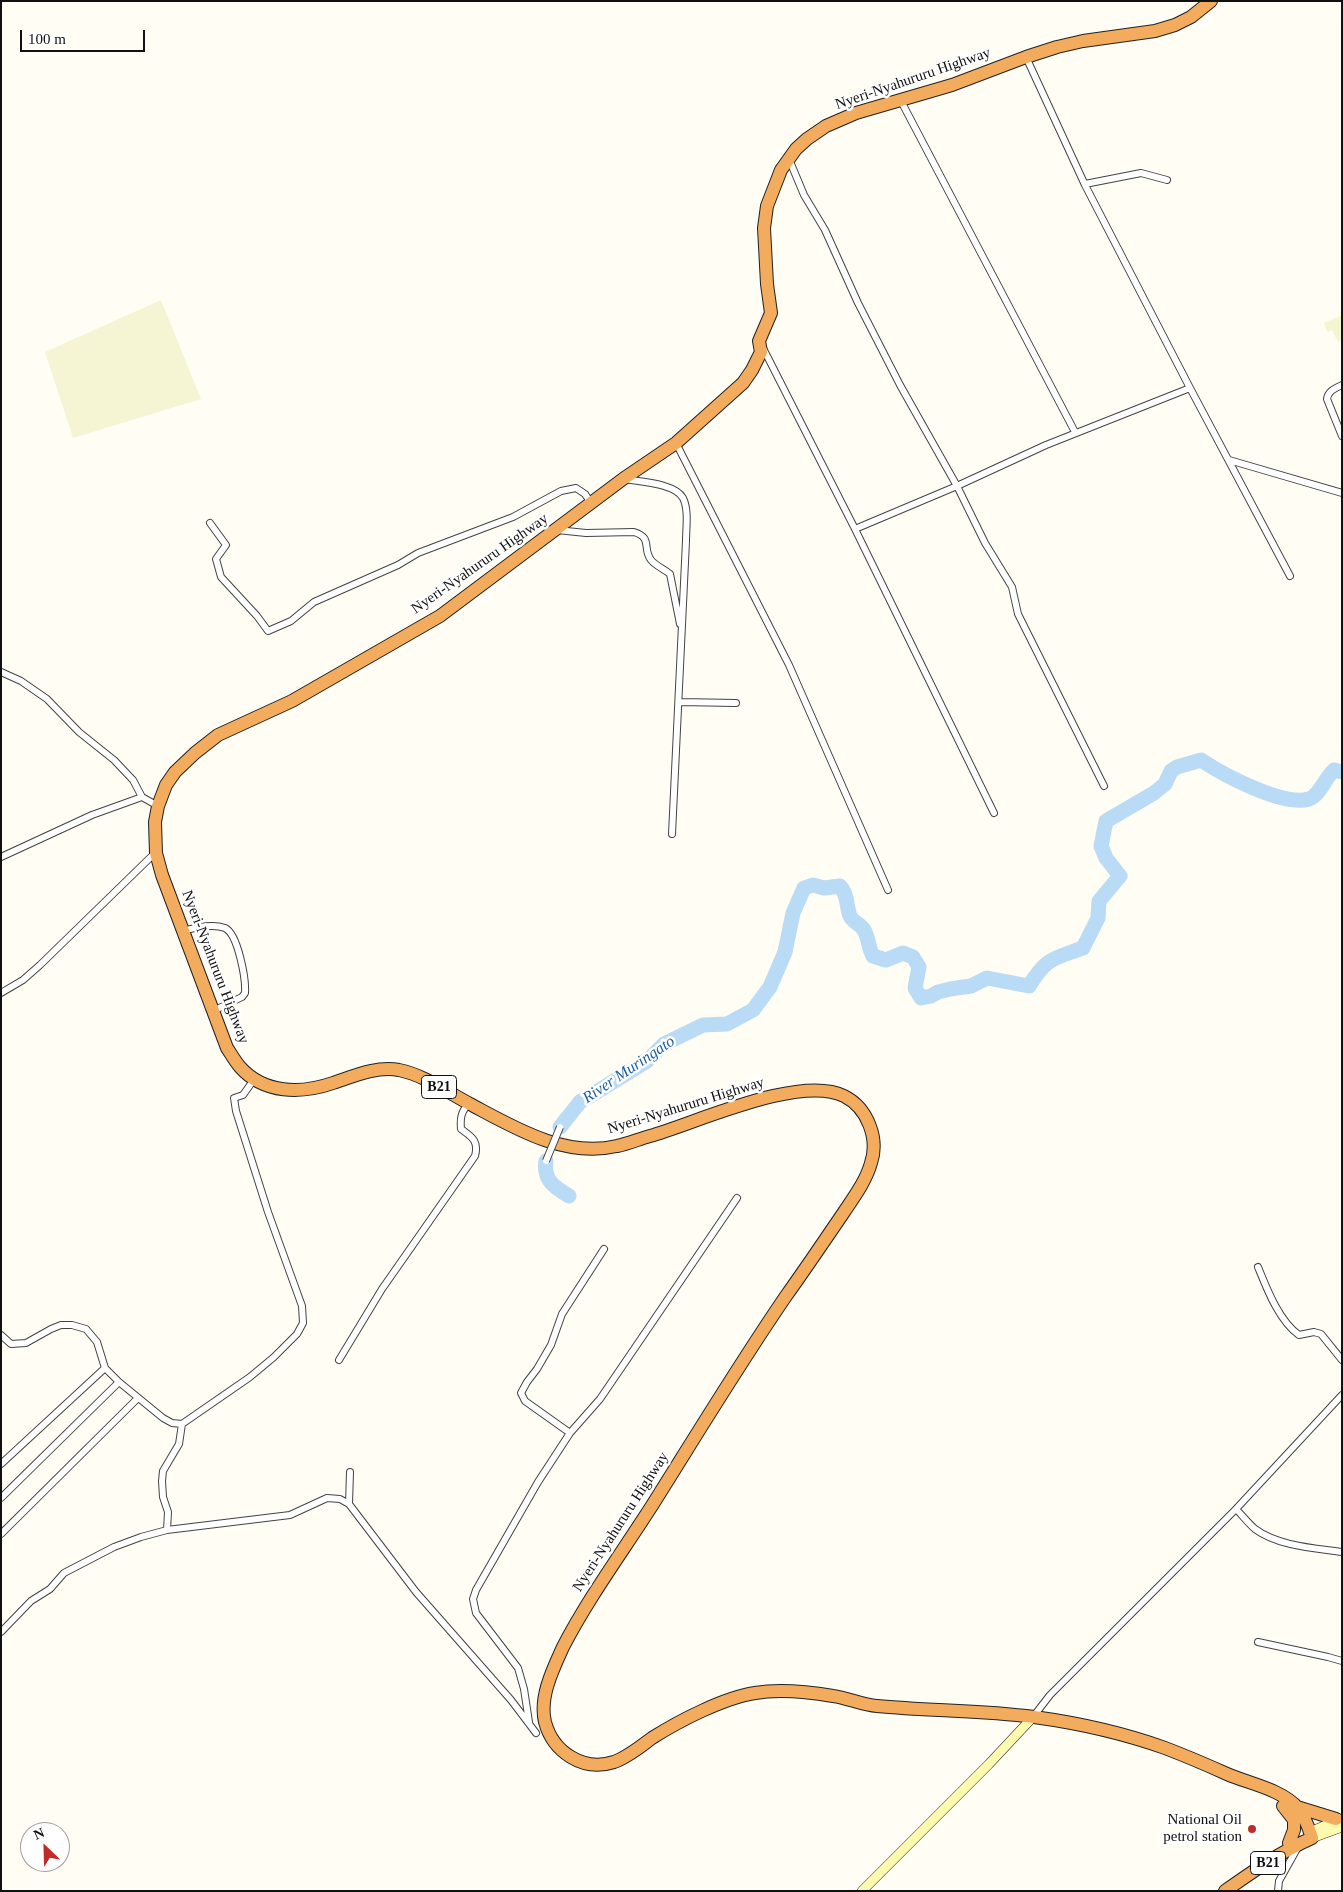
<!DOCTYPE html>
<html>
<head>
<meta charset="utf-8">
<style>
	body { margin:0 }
	#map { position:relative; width:1343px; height:1892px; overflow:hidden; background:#fffdf4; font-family:"Times New Roman",serif }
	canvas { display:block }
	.frame { position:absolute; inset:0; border:2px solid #101010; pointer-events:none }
	.north { position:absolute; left:20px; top:1822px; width:50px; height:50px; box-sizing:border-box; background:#fff; border:1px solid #9f9f9f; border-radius:50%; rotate:336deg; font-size:14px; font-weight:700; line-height:20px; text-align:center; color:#101010 }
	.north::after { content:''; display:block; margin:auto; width:18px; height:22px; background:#c12a28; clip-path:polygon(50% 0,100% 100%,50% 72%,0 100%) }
	.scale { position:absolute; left:20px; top:30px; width:125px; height:22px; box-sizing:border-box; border:2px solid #101010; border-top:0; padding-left:6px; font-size:15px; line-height:18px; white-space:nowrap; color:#101010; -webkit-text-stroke:4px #fff; paint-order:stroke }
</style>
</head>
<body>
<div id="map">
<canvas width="1343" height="1892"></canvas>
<div class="frame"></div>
<div class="north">N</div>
<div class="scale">100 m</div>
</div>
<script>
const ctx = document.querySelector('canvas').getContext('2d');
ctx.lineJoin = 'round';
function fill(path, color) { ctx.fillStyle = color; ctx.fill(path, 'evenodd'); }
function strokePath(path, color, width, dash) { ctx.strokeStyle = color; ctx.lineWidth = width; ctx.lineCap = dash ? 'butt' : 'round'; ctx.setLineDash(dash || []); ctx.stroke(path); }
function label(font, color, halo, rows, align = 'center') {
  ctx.font = font + ' "Times New Roman",serif'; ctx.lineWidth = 5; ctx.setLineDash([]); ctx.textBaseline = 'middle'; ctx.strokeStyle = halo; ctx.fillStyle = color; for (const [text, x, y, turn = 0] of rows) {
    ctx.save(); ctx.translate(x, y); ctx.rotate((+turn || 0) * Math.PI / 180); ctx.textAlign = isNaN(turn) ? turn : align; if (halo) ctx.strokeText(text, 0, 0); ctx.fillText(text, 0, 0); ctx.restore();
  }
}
fill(new Path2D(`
	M161 300 201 399 73 438 45 352Z
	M1342 315V340L1338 342 1332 330 1327 332 1324 323Z`), '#f5f5d4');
strokePath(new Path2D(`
	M560 1127 580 1102 647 1061 664 1044 703 1025 727 1024 753 1010 770 987 785 952 793 913 804 888 813 885 824 888 840 886C848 894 846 906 850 916 853 922 860 924 864 930 869 939 868 947 873 956L886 960 903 953 913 957 919 967 915 988 921 998 931 996 938 992 950 989 971 986 987 978 1029 986C1047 957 1053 959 1083 948L1098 918 1099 901 1120 876 1106 858 1101 846 1106 821 1154 793 1165 784 1171 771 1177 767 1201 760C1222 774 1283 807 1309 799 1320 795 1325 778 1334 770L1342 772
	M546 1161C543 1180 554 1187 569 1196`), '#b9dbf6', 15);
const street = new Path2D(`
	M1026 57 1085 185 1190 388 1290 576
	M901 101 1075 432
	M789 159 804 195 825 230 858 303 900 385 957 486 985 543 1012 587 1018 614 1104 786
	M1085 184 1141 173 1167 180
	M763 348 855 529 994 813
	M1342 385C1334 389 1328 391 1327 399L1342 436
	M676 443 789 665 888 890
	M1229 460 1342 493
	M625 479C640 482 675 483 683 498 689 510 686 528 686 541L672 834
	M210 523 226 545 216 559 221 577 257 616 268 631 291 621 314 602 398 565 418 553 513 517 561 491 576 488 585 494 591 503
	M855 529 957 486 1046 445 1190 388
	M557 530 586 533 634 532C653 538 642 548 651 560 656 566 664 569 670 574L680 624
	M1 672 21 681 47 699 79 732 114 760 133 780 142 797 158 806
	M679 702 736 703
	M1 857 92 815 142 797
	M182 931C195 928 212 923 225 928 238 934 246 979 245 993L242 997 213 1011
	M1 993 23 980 40 965 155 853
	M1258 1267C1267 1289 1279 1321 1299 1335L1314 1332 1321 1334 1342 1360
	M1 1335 11 1344 26 1343 51 1329 61 1325H72L86 1329 97 1342 105 1368 119 1382 163 1418 172 1423 182 1424 179 1444 163 1471 162 1481 163 1497 168 1512 167 1530
	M339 1360 382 1289 475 1156C479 1141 472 1137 461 1129 460 1118 461 1112 469 1103
	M182 1424 250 1377 274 1357 297 1334 303 1323 302 1306 268 1212 236 1111 234 1098 243 1095 255 1078
	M570 1433 525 1401 521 1393 527 1382 537 1369 551 1345 562 1314 604 1249
	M1 1464 105 1368
	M1 1498 119 1382
	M349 1504 350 1472
	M1236 1509C1242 1515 1248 1523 1255 1529 1278 1546 1314 1548 1342 1552
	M1 1534 138 1398
	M1 1632 31 1601 50 1589 64 1573 114 1547 141 1537 167 1530 290 1515 327 1498 340 1499 349 1504 416 1592 511 1700 536 1733
	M1258 1642 1328 1657 1342 1661
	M1033 1717 1050 1695 1236 1509 1342 1395
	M529 1722 524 1689 518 1668 476 1613 473 1599 476 1590 538 1482 570 1433 600 1399 737 1198
	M1278 1891 1279 1881 1298 1847`);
const secondary = new Path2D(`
	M1310 1832 1339 1819
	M1312 1838 1342 1827
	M862 1891 989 1764 1033 1717`);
const highway = new Path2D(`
	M1211 1 1191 17 1175 25 1155 31 1083 41 1057 47 1026 57 952 85 856 113 826 126 807 139 796 149 781 170 767 206 764 228 767 284 771 313 759 341 761 352 752 370 743 383 676 443 623 479 440 616 292 701 218 735 195 753 175 772 166 785 158 806 155 822 156 853 162 875 227 1048C231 1054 235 1061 240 1067 264 1094 301 1094 333 1083 354 1076 376 1066 399 1070 424 1075 447 1092 470 1104 515 1128 564 1158 617 1146 628 1144 639 1139 650 1136 696 1123 800 1074 844 1096 868 1108 879 1139 871 1163 866 1181 854 1197 844 1212 825 1240 806 1268 786 1296 740 1363 697 1434 653 1504 623 1551 589 1597 563 1647 553 1669 539 1697 545 1722 553 1752 583 1772 614 1762 628 1757 640 1747 652 1738 679 1721 723 1698 755 1693 779 1689 809 1692 833 1696 848 1698 862 1705 877 1706 929 1711 982 1710 1034 1717 1078 1723 1123 1733 1165 1748 1186 1756 1207 1765 1227 1774 1250 1784 1281 1789 1298 1808 1305 1816 1309 1829 1312 1838 1282 1851 1252 1872 1225 1891
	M1283 1806 1294 1820V1830L1289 1843
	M1297 1807 1336 1819`);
strokePath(street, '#434343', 8);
strokePath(secondary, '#323232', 10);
strokePath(highway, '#212121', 14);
strokePath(street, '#fff', 6);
strokePath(secondary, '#fefab0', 9);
strokePath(highway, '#f3ab5e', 12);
const streetBridge = new Path2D(`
	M546 1161 560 1127`);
strokePath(streetBridge, '#434343', 8, []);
strokePath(streetBridge, '#fff', 6);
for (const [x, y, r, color] of [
	[1252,1829,5,"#c12a28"]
]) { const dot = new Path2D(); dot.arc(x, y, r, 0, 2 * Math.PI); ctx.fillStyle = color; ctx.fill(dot); strokePath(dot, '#fff', 2); }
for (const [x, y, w] of [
	[439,1087,35],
	[1268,1863,35]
]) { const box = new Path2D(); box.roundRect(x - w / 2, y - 11.5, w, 23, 4); ctx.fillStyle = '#fff'; ctx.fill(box); strokePath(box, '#101010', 1); }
label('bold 14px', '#101010', null, [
	["B21",439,1087],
	["B21",1268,1863]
]);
label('15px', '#101010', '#fff', [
	["Nyeri-Nyahururu Highway",913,79,-19],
	["Nyeri-Nyahururu Highway",480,564,-35],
	["Nyeri-Nyahururu Highway",215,967,69],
	["Nyeri-Nyahururu Highway",686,1106,-17],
	["Nyeri-Nyahururu Highway",621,1522,-57]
]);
label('15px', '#101010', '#fff', [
	["National Oil",1242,1820],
	["petrol station",1242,1837]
], 'right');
label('italic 16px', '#195ea3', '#fff', [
	["River Muringato",629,1070,-34]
]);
</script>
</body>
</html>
